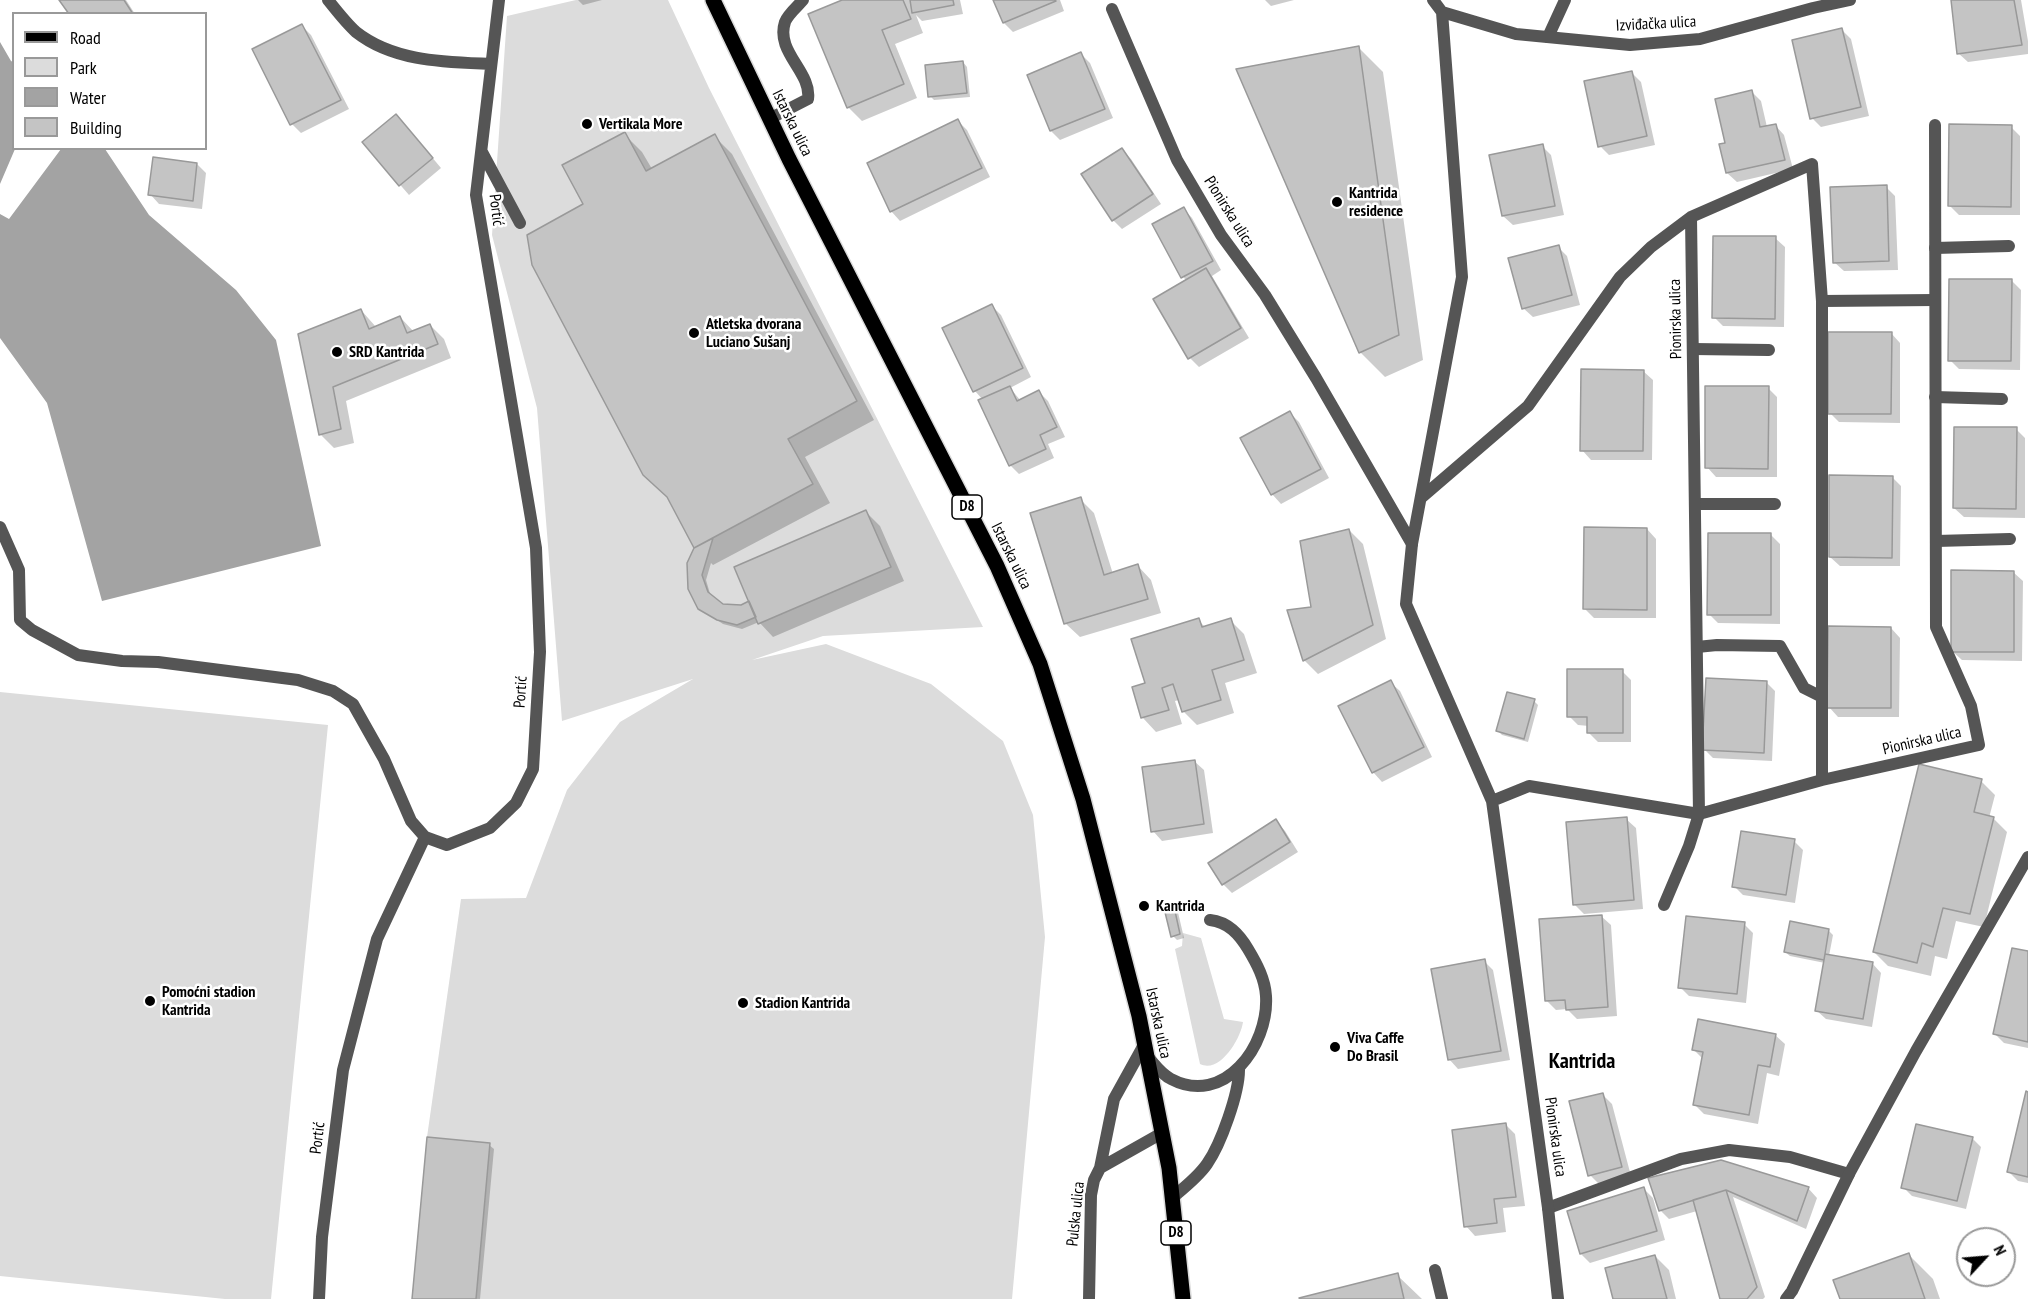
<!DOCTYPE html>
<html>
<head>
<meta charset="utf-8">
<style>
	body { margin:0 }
	#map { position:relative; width:2028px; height:1299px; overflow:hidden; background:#fff; font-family:"PT Sans Narrow",sans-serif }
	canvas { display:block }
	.legend { position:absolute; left:12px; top:12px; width:195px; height:138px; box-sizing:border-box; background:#fff; border:2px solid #999; margin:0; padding:8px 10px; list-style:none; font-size:18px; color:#000 }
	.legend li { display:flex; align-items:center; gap:12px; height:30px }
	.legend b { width:30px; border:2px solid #999 }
	.north { position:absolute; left:1956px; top:1227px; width:60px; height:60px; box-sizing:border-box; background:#fff; border:2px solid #999; border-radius:50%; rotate:64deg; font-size:16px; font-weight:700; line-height:24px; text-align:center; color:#000 }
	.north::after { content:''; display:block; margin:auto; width:21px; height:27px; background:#000; clip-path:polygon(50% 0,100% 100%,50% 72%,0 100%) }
</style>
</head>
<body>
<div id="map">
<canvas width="2028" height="1299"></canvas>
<ul class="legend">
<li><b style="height:8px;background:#000"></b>Road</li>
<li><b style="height:16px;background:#dcdcdc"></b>Park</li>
<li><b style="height:16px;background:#a3a3a3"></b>Water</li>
<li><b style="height:16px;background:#c4c4c4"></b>Building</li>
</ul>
<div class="north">N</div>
</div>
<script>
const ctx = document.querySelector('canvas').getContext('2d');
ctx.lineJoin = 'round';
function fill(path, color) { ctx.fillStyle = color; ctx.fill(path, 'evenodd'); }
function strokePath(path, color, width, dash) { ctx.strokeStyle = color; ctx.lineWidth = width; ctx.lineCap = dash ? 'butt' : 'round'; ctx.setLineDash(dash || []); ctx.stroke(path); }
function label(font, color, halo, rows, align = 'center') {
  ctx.font = font + ' "PT Sans Narrow",sans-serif'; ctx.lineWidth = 5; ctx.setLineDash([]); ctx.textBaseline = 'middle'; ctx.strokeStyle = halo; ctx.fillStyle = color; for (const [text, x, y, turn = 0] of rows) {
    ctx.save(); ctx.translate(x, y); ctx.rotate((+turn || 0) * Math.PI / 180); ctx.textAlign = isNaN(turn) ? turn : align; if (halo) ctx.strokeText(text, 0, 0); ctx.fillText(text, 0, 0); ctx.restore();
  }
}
fill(new Path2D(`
	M576 0H668L709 88 983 627 823 636 752 660 826 644 931 684 1003 741 1033 815 1045 937 1012 1299H412L427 1137 461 899 526 898 567 790 620 722 693 679 562 721 537 408 492 235 507 16Z
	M0 692 328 725 271 1299H225L0 1276Z
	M1183 933 1201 938 1224 1019 1243 1022C1241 1038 1220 1074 1200 1064L1175 949 1182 946Z`), '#dcdcdc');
fill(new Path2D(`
	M0 42 11 61 13 62 15 149 0 184Z
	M61 149H105L149 215 236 290 276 340 321 546 102 601 47 403 0 338V214L9 219Z`), '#a3a3a3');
fill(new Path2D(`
	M61 0H126L135 14H70Z
	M578 0H602L583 5Z
	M846 0H960L963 14 922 21 916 15 923 33 895 44 917 98 862 121 848 107Z
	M994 0H1060L1064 11 1013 32 1004 23Z
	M1265 0H1294L1271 6Z
	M1953 0H2021L2028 41V54L1968 62 1958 53Z
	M302 26 311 35 349 109 301 133 292 124Z
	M1842 30 1851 39 1869 116 1821 127 1812 118Z
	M1358 47 1383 72 1423 360 1385 377 1360 352Z
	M1081 54 1090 63 1113 118 1060 140 1051 131 1029 76Z
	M963 62 967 67 970 97 934 100 930 96Z
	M1631 72 1641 82 1655 145 1609 155 1600 146Z
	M1751 91 1761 101 1767 127 1775 125 1784 135 1793 169 1737 182 1727 173V144Z
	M958 121 967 130 990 177 900 221 891 211Z
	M405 125 441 168 409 195 364 143Z
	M2011 127 2020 136V215H1959L1950 206Z
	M624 134 642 152 652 169 714 136 732 154 874 420 805 457 830 503 713 565 711 563 706 580 711 597 723 606 741 607 751 602 866 512 880 526 904 581 773 637 759 622 742 629 723 624 699 608 696 548 670 499 585 205Z
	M1542 146 1551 155 1564 215 1513 225 1503 216Z
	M1122 150 1131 159 1161 204 1122 229 1113 220Z
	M197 164 206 173 202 209 159 204 150 194Z
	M1886 187 1895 196 1898 270 1844 271 1834 262Z
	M1183 208 1192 218 1221 270 1212 276 1249 338 1199 367 1190 358 1186 281 1154 225Z
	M1775 238 1785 247 1784 327 1723 326 1714 317Z
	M1558 247 1567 256 1580 305 1533 317 1523 308Z
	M2012 281 2021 290 2020 370 1959 369 1950 360Z
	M992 306 1001 315 1031 377 1010 388 1021 401 1039 392 1048 401 1065 437 1048 444 1054 458 1019 474 1010 465 983 400 975 391Z
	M361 310 376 327 400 317 414 332 430 325 444 339 451 358 346 401 354 443 334 448 320 434 299 335Z
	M1891 333 1900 343V423L1839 422 1830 413Z
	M1643 371 1653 380 1652 460H1591L1582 450Z
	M1768 388 1777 397V477H1716L1707 467Z
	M1290 413 1299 422 1329 478 1281 504 1272 494 1242 439Z
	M2016 429 2025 438V518L1964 517 1954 508Z
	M1892 477 1901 486 1900 566H1840L1830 557Z
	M1080 499 1094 513 1113 574 1138 566 1151 580 1161 613 1080 637 1066 624 1032 514Z
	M1647 529 1656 539V618H1594L1585 609Z
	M1349 530 1363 544 1386 639 1318 674 1304 660 1313 609Z
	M1771 535 1780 544V624L1718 623 1709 614Z
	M2013 572 2023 581 2022 661 1962 660 1952 651Z
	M1198 620 1206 628 1230 620 1244 634 1257 673 1225 683 1234 713 1197 725 1183 711 1179 700 1175 701 1182 724 1156 732 1143 718 1134 688 1147 684Z
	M1891 628 1900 638 1899 717H1838L1829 707Z
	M1622 671 1631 680V742H1598L1589 733V726L1578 725 1569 716Z
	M1390 682 1400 691 1432 757 1382 782 1373 772Z
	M1766 682 1775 691 1772 761 1713 758 1704 749Z
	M1534 701 1538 705 1528 742 1502 735 1498 731Z
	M1194 761 1204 770 1213 833 1162 841 1153 831Z
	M1981 781 1995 795 1989 818H1993L2007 832 1984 927 1956 921 1947 959 1935 956 1931 976 1888 966 1874 952Z
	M1626 819 1636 828 1643 909 1584 914 1574 904Z
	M1276 821 1285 831 1298 852 1232 893 1223 884Z
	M1794 841 1803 850 1795 903 1743 895 1734 886Z
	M1172 904 1177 908 1184 938 1177 940 1173 936Z
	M1601 916 1611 925 1617 1016 1577 1019 1567 1009 1556 1010 1547 1001Z
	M1744 924 1753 933 1746 1003 1689 996 1680 987Z
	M1828 930 1833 935 1829 956 1872 963 1881 973 1872 1027 1826 1019 1816 1010 1825 963 1790 956 1785 952Z
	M2028 953V1048L2004 1043 1995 1034Z
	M1484 961 1493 970 1510 1060 1458 1069 1449 1059Z
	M1775 1035 1785 1044 1779 1076 1767 1073 1758 1124 1704 1114 1695 1105 1703 1059 1693 1049Z
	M2028 1094V1183L2018 1181 2009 1172Z
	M1603 1095 1612 1104 1631 1176 1599 1184 1590 1175Z
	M1506 1125 1515 1134 1525 1206 1503 1208 1506 1232 1475 1236 1466 1226Z
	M1972 1138 1981 1147 1966 1209 1912 1196 1903 1187Z
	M489 1145 494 1149 480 1299H413Z
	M1650 1179 1808 1188 1817 1198 1806 1229 1733 1197 1765 1297 1763 1299H1721L1697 1211 1669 1219 1660 1210Z
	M1644 1189 1653 1198 1665 1240 1590 1263 1581 1254 1568 1212Z
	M1908 1254 1933 1279 1940 1299H1842Z
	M1655 1256 1669 1270 1676 1299H1615Z
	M1397 1275 1422 1299H1301Z`), '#0003');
const building = new Path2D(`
	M59 0H124L133 14H69Z
	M842 0H903L911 19 882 30 904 84 847 108 808 14Z
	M910 0H953L954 5 912 13Z
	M993 0H1055L1056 1 1003 23Z
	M1951 0H2014L2022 45 1957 54Z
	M302 24 341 100 290 125 252 49Z
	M1842 28 1861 107 1810 119 1792 40Z
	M1359 46 1399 335 1359 353 1236 69Z
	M1081 52 1105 109 1050 131 1027 75Z
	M963 61 967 93 928 97 925 65Z
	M1632 71 1647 136 1598 147 1584 81Z
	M1752 90 1760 127 1776 124 1785 160 1726 173 1719 144 1725 143 1715 99Z
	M396 114 433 158 399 186 362 142Z
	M958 119 982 168 890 212 867 163Z
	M1949 124 2012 125 2011 207 1948 206Z
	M625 132 646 171 715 134 857 401 788 439 813 484 694 548 667 497 643 475 532 265 527 235 583 204 562 165Z
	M1543 144 1555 206 1502 216 1489 155Z
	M1122 148 1153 194 1112 221 1081 174Z
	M153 157 197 163 193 201 148 195Z
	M1887 185 1889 261 1833 263 1830 187Z
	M1184 207 1213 261 1181 278 1152 224Z
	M1713 236H1776L1775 319 1712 318Z
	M1559 245 1572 295 1522 309 1508 258Z
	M1206 268 1241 328 1188 359 1153 299Z
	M1949 279H2012L2011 361H1948Z
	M992 304 1023 368 973 392 942 328Z
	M361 309 369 329 400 316 407 333 430 324 438 344 333 387 341 429 319 435 298 334Z
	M1828 332H1892L1891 414H1828Z
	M1581 369 1644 370 1643 451H1580Z
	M1010 386 1017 401 1039 390 1057 427 1040 435 1046 449 1009 466 978 400Z
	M1705 386H1769L1768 469 1705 468Z
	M1290 411 1321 469 1271 495 1240 438Z
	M1954 427H2017L2016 509 1953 508Z
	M1829 475 1893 476 1892 558 1829 557Z
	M1081 497 1104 575 1138 564 1148 599 1064 624 1030 513Z
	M866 510 891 567 758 624 734 567Z
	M1584 527 1647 528V610L1583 609Z
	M1349 529 1373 625 1303 661 1287 610 1311 607 1300 541Z
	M1708 533H1771V615H1707Z
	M713 538 702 575 708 592 723 604 741 605 749 601 756 617 737 625 717 620 698 609 688 589 687 563 694 548Z
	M1951 570 2014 571V652H1951Z
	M1199 618 1202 627 1231 618 1244 660 1212 670 1221 700 1182 712 1173 684 1162 688 1169 710 1141 718 1132 687 1145 683 1131 639Z
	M1828 626 1891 627V708H1827Z
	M1567 669H1623V733H1587V717H1567Z
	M1706 678 1767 681 1764 753 1702 750Z
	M1391 680 1424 747 1372 773 1338 706Z
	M1507 692 1535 699 1524 739 1496 731Z
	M1195 760 1204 824 1151 832 1142 767Z
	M1919 764 1982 779 1974 812 1994 817 1970 914 1943 908 1933 947 1922 943 1917 963 1873 952Z
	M1627 817 1634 900 1573 905 1566 822Z
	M1276 819 1290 842 1222 885 1208 863Z
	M1741 831 1795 839 1786 895 1732 887Z
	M1173 902 1180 934 1171 937 1163 904Z
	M1602 915 1608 1007 1566 1010 1565 1000 1545 1001 1539 919Z
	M1686 916 1745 922 1737 994 1678 988Z
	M1790 921 1829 929 1824 960 1784 952Z
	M2012 948 2028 951V1042L1993 1034Z
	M1825 954 1873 962 1863 1019 1815 1011Z
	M1485 959 1501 1051 1448 1060 1431 969Z
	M1698 1019 1776 1034 1770 1067 1758 1065 1749 1115 1693 1105 1703 1052 1692 1050Z
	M2026 1091 2028 1092V1177L2007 1172Z
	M1603 1093 1622 1167 1588 1176 1569 1101Z
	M1506 1123 1516 1197 1494 1199 1497 1223 1464 1227 1452 1130Z
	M1916 1124 1973 1137 1957 1201 1901 1188Z
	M427 1137 490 1143 476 1299H412Z
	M1721 1160 1809 1187 1797 1221 1726 1190 1659 1211 1648 1178Z
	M1644 1187 1657 1231 1580 1254 1567 1211Z
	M1726 1190 1757 1287 1747 1299H1720L1693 1200Z
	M1909 1253 1925 1299H1840L1833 1280Z
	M1655 1255 1667 1299H1613L1605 1268Z
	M1398 1273 1404 1299H1300L1299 1298Z`);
fill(building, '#c4c4c4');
strokePath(building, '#999', 1.5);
const primary = new Path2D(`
	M713 0 789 159 997 566 1040 664 1083 799 1139 1016 1169 1168 1183 1299`);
strokePath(primary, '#dbdbdb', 18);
strokePath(new Path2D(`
	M328 0C336 10 346 23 356 32 394 62 446 62 491 64
	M1112 9 1177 160 1221 235 1265 295 1316 378 1412 544
	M1548 37 1565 0
	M482 152 520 223
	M1935 248 2009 246
	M1822 301 1935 300
	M1693 349 1769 350
	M1935 397 2002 399
	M1695 504H1775
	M0 527 19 570 20 620 32 630 78 655 122 661 158 662 298 680 333 691 353 704 384 759 411 821 425 837
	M1936 541 2010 539
	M1697 647 1717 645 1780 646 1804 688 1822 697
	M1664 905 1689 846 1699 814
	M1148 1057C1155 1065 1161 1074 1171 1079 1224 1107 1269 1046 1266 996 1265 979 1257 964 1248 949 1239 934 1228 922 1210 920
	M1173 1197C1185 1187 1198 1177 1207 1164 1221 1144 1239 1093 1239 1070
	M1548 1208 1681 1159 1729 1150 1790 1157 1849 1174
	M1435 1270 1442 1299
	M319 1299 322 1237 343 1070 377 939 425 837 447 845 490 828 516 803 533 769 540 652 536 548 476 195 499 0`), '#555', 12);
strokePath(new Path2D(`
	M1433 0 1442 12 1516 34 1630 45 1700 39 1813 8 1850 0
	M1442 12 1462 277 1412 544 1406 604 1492 801 1548 1208 1558 1299
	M771 118 808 99C812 72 775 52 785 22 788 14 798 6 803 0
	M1691 217 1699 814
	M1421 498 1528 406 1620 277 1651 247 1691 217 1812 164 1822 301V780
	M1492 801 1529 786 1699 814 1822 780 1979 745 1971 706 1936 627 1935 125
	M1100 1168 1114 1099 1145 1043
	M1089 1299 1091 1195 1094 1180 1100 1168 1162 1133
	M1786 1299 1792 1291 1849 1174 1916 1051 2028 857`), '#555', 12);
strokePath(primary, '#000', 15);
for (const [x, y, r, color] of [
	[587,124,6,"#000"],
	[1337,202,6,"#000"],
	[694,333,6,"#000"],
	[337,352,6,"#000"],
	[1144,906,6,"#000"],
	[150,1001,6,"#000"],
	[743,1003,6,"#000"],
	[1335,1047,6,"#000"]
]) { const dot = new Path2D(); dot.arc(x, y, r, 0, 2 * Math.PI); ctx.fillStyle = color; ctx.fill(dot); strokePath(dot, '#fff', 2); }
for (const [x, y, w] of [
	[967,507,30],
	[1176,1233,30]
]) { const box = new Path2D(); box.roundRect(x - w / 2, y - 12, w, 24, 4.5); ctx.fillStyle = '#fff'; ctx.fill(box); strokePath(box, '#000', 1.5); }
label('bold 15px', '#000', null, [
	["D8",967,507],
	["D8",1176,1233]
]);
label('16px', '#000', '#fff', [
	["Izviđačka ulica",1656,24,-3],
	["Istarska ulica",792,123,64],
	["Portić",496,210,83],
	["Pionirska ulica",1229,212,58],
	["Pionirska ulica",1676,319,-91],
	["Istarska ulica",1011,556,64],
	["Portić",521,692,-86],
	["Pionirska ulica",1922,741,-13],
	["Istarska ulica",1158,1023,78],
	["Pionirska ulica",1555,1137,82],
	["Portić",318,1138,-83],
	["Pulska ulica",1076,1214,-84]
]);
label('bold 16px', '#000', '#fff', [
	["Vertikala More",599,124],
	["Kantrida",1349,193],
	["residence",1349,211],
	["Atletska dvorana",706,324],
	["Luciano Sušanj",706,342],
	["SRD Kantrida",349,352],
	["Kantrida",1156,906],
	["Pomoćni stadion",162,992],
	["Kantrida",162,1010],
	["Stadion Kantrida",755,1003],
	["Viva Caffe",1347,1038],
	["Do Brasil",1347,1056]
], 'left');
label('bold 22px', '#000', '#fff', [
	["Kantrida",1582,1062]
]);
</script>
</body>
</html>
